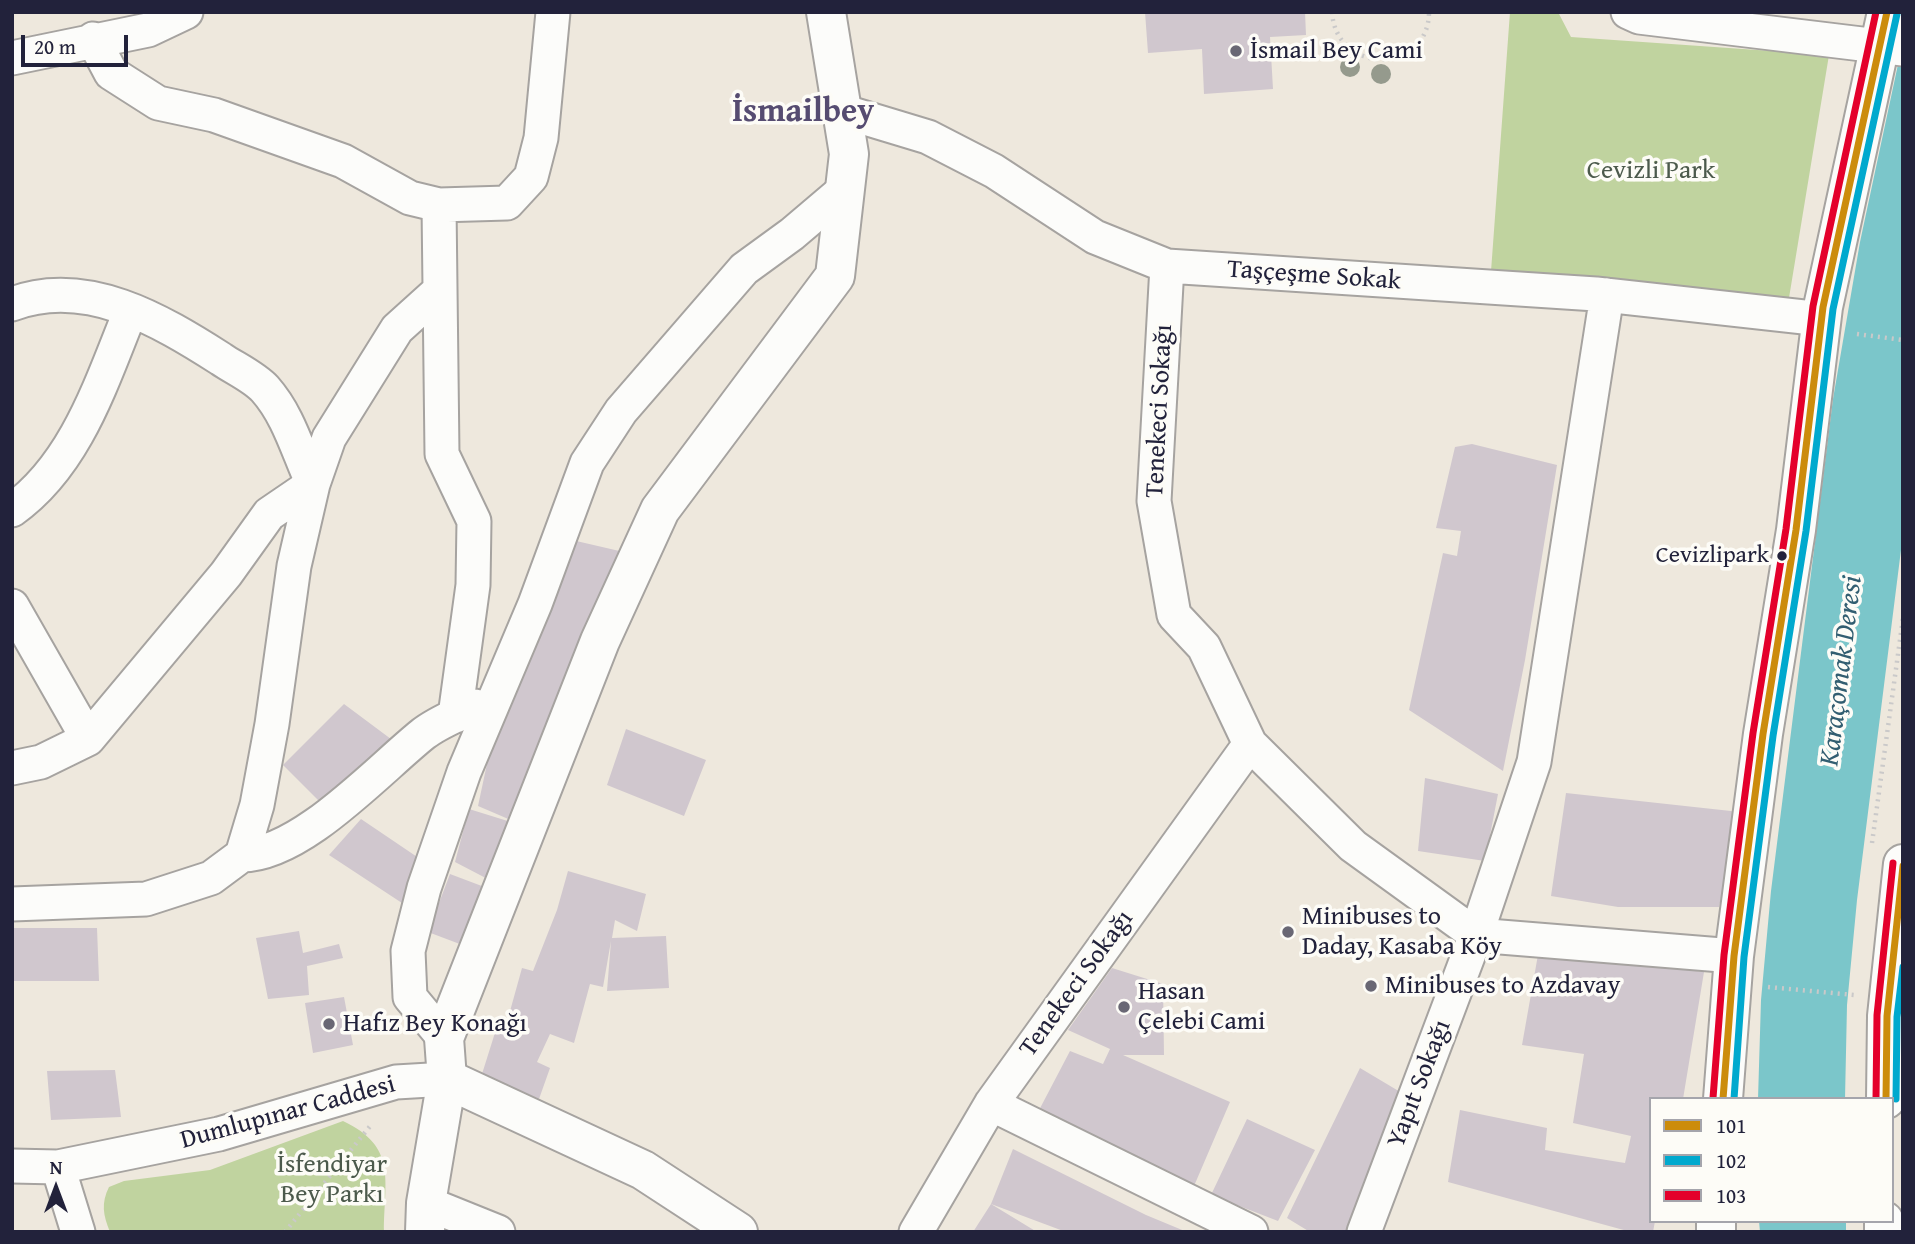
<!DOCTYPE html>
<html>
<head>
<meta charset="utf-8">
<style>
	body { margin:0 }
	#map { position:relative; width:1915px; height:1244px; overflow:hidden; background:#eee8dd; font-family:"Gentium Book Plus",serif }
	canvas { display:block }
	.frame { position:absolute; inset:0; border:14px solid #22223b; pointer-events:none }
	.legend { position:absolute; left:1649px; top:1097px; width:245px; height:126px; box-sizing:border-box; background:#fdfcf7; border:2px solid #a5a5ac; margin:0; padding:9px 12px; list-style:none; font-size:21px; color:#22223b }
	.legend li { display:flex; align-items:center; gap:14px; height:35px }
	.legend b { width:35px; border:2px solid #a5a5ac }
	.north { position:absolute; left:21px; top:1153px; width:70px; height:70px; -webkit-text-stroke:5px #fdfcf7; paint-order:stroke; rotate:0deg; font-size:19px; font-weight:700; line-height:28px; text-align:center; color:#22223b }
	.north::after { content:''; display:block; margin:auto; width:24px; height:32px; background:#22223b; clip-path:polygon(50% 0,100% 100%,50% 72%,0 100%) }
	.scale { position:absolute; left:21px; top:35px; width:107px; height:32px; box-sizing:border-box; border:4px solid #22223b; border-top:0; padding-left:9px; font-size:21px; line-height:24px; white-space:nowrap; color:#22223b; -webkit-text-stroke:5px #fdfcf7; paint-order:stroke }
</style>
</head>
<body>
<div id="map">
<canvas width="1915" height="1244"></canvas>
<div class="frame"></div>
<ul class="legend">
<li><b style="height:9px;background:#cc8c0c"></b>101</li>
<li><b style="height:9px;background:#00a9ce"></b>102</li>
<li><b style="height:9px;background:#e4002b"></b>103</li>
</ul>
<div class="north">N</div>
<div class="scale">20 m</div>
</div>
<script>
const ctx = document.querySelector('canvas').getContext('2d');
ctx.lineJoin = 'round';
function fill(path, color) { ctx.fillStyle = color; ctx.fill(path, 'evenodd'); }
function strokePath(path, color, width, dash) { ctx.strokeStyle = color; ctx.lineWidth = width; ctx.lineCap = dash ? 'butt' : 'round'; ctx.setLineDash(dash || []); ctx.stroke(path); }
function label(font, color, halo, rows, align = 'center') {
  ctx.font = font + ' "Gentium Book Plus",serif'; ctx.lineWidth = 7; ctx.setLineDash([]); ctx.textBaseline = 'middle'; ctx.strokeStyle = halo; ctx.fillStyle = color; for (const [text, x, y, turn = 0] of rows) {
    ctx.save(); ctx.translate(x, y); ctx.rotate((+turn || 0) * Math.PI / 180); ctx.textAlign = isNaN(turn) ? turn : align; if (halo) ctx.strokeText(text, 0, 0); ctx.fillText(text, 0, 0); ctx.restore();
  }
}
fill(new Path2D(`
	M1510 12H1558L1571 37 1829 55 1787 310 1490 285Z
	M343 1121C398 1147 384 1180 384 1232H110C103 1215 101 1203 109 1187L124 1181 210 1170Z`), '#c0d39f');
fill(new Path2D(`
	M1903 41V534L1857 900 1847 1005 1845 1099H1758L1761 1000 1771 891 1833 399 1860 242Z
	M1759 1221H1846V1232H1760Z`), '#7bc6ca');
fill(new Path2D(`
	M1145 12H1305L1306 35 1270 37 1273 89 1204 94 1202 49 1148 53Z
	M1472 444 1557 465 1525 660 1503 771 1409 710 1443 553 1457 556 1461 531 1436 528 1455 447Z
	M572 540 628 553 608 609H599L584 636 596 642 552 751 527 827 503 887 455 862 469 809 527 827 478 806 494 731 514 672 557 586Z
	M344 704 399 745 326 808 283 765Z
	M626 729 706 760 684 816 607 785Z
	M1425 778 1498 794 1485 861 1418 851Z
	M1566 793 1740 812 1719 907H1618L1551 896Z
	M361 819 432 867 405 905 329 855Z
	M568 871 646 894 637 931 615 920 612 938 666 936 669 988 607 991 611 941 603 987 590 984 574 1043 550 1034 537 1062 550 1068 539 1099 482 1074 499 1020 507 1022 522 968 533 971 557 910Z
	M450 874 495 891 473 949 428 932Z
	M12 928H97L99 981H14Z
	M299 931 303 953 339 944 343 958 307 966 309 995 268 999 256 938Z
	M1539 949 1704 972 1683 1099H1651V1221H1655L1653 1232H1631L1448 1182 1460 1110 1547 1128 1545 1150 1625 1163 1631 1136 1573 1123 1584 1054 1522 1045Z
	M1112 968 1163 984 1164 1055H1123L1230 1102 1194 1186 1037 1114 1070 1051 1103 1064 1110 1049 1068 1030Z
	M344 997 353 1045 313 1053 305 1003Z
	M1360 1068 1407 1096 1354 1232H1310L1287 1218Z
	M115 1070 121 1117 51 1120 47 1071Z
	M1247 1119 1315 1150 1278 1221 1211 1195Z
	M1013 1149 1146 1215 1187 1232H1066L991 1204 1037 1232H973L991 1204Z`), '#d0c7ce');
const minor = new Path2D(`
	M1628 12 1639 17 1903 49
	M93 39 111 73 158 103 214 115 343 161 410 198 439 205 507 203 531 177 541 138 553 12
	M12 58 148 30 186 12
	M842 111 928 137 994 171 1095 237 1167 266 1596 294 1822 319
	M439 205 442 454 474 521 473 585 455 716
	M1167 266 1154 501 1174 615 1204 647 1250 744 1353 846 1476 935 1734 956
	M12 304C86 276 160 320 221 359 234 368 254 377 265 389 289 416 298 452 313 484L269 514 226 574 88 739 41 762 12 768
	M12 510C77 464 102 380 131 310
	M12 606 88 739
	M242 855C301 855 377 771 423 734 438 722 458 715 475 706
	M12 904 146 899 211 878 242 855 257 805 272 724 294 566 313 484 329 438 397 329 438 292
	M444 1038 410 997 408 951 424 888 464 772 535 604 587 463 621 411 744 269 792 234 845 189
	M991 1104 1251 1232
	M12 1166 58 1167 219 1134 396 1082 447 1079
	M58 1167 78 1232
	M426 1203 498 1232
	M916 1232 991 1104 1250 744
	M1364 1232 1476 935 1534 762 1607 295`);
const secondary = new Path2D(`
	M447 1079 643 1170 738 1232
	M425 1232 426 1203 447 1079 444 1038 600 641 660 510 835 276 849 154 826 12`);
const primary = new Path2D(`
	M1723 1099 1734 956 1763 734 1796 530 1823 307 1887 12
	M1886 1099 1887 1016 1903 864
	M1716 1232V1221
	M1884 1232V1221`);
strokePath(minor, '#a6a3a0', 37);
strokePath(secondary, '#a6a3a0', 42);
strokePath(primary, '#a6a3a0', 42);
strokePath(new Path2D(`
	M1332 12C1336 76 1429 74 1429 12
	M1857 334 1903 340
	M1872 843 1903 618
	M1768 987 1854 995
	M285 1232 371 1125`), '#cac9c9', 4.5, [2, 5]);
strokePath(minor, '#fcfcfa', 33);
strokePath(secondary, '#fcfcfa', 38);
strokePath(primary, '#fcfcfa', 38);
strokePath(new Path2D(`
	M1723 1099 1734 956 1763 734 1796 530 1823 307 1887 12
	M1886 1099 1887 1016 1903 866`), '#cc8c0c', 7);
strokePath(new Path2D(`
	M1734 1099 1744 957 1773 736 1806 531 1833 309 1897 14
	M1896 1099 1897 1017 1903 967`), '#00a9ce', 7);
strokePath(new Path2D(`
	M1713 1098 1724 955 1753 733 1786 529 1813 306 1876 12
	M1876 1099 1877 1015 1893 863`), '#e4002b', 7);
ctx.fillStyle = '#959a8d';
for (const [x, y] of [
	[1350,67],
	[1381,74]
]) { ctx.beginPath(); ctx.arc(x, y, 10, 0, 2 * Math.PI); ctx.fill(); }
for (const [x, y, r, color] of [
	[1236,51,7,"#696774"],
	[1782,556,6,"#22223b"],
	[1288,932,7,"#696774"],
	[1371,986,7,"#696774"],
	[1124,1007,7,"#696774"],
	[329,1024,7,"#696774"]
]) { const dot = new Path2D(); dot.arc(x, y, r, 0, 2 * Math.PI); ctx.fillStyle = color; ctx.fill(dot); strokePath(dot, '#fdfcf7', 2.5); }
label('24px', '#22223b', '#fdfcf7', [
	["Cevizlipark",1769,556]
], 'right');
label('26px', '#22223b', '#fdfcf7', [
	["İsmail Bey Cami",1250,51],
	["Minibuses to",1302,917],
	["Daday, Kasaba Köy",1302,947],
	["Minibuses to Azdavay",1385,986],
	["Hasan",1138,992],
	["Çelebi Cami",1138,1022],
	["Hafız Bey Konağı",343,1024]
], 'left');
label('26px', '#4c5a4c', '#fdfcf7', [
	["Cevizli Park",1651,171],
	["İsfendiyar",332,1165],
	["Bey Parkı",332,1195]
]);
label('26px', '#22223b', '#fdfcf7', [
	["Taşçeşme Sokak",1314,276,4],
	["Tenekeci Sokağı",1160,411,-87],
	["Tenekeci Sokağı",1077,984,-54],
	["Yapıt Sokağı",1420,1084,-69],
	["Dumlupınar Caddesi",288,1113,-15]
]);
label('italic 28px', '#325e71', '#fdfcf7', [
	["Karaçomak Deresi",1842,671,-83]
]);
label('bold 33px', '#564c71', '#fdfcf7', [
	["İsmailbey",803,113]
]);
</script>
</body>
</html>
